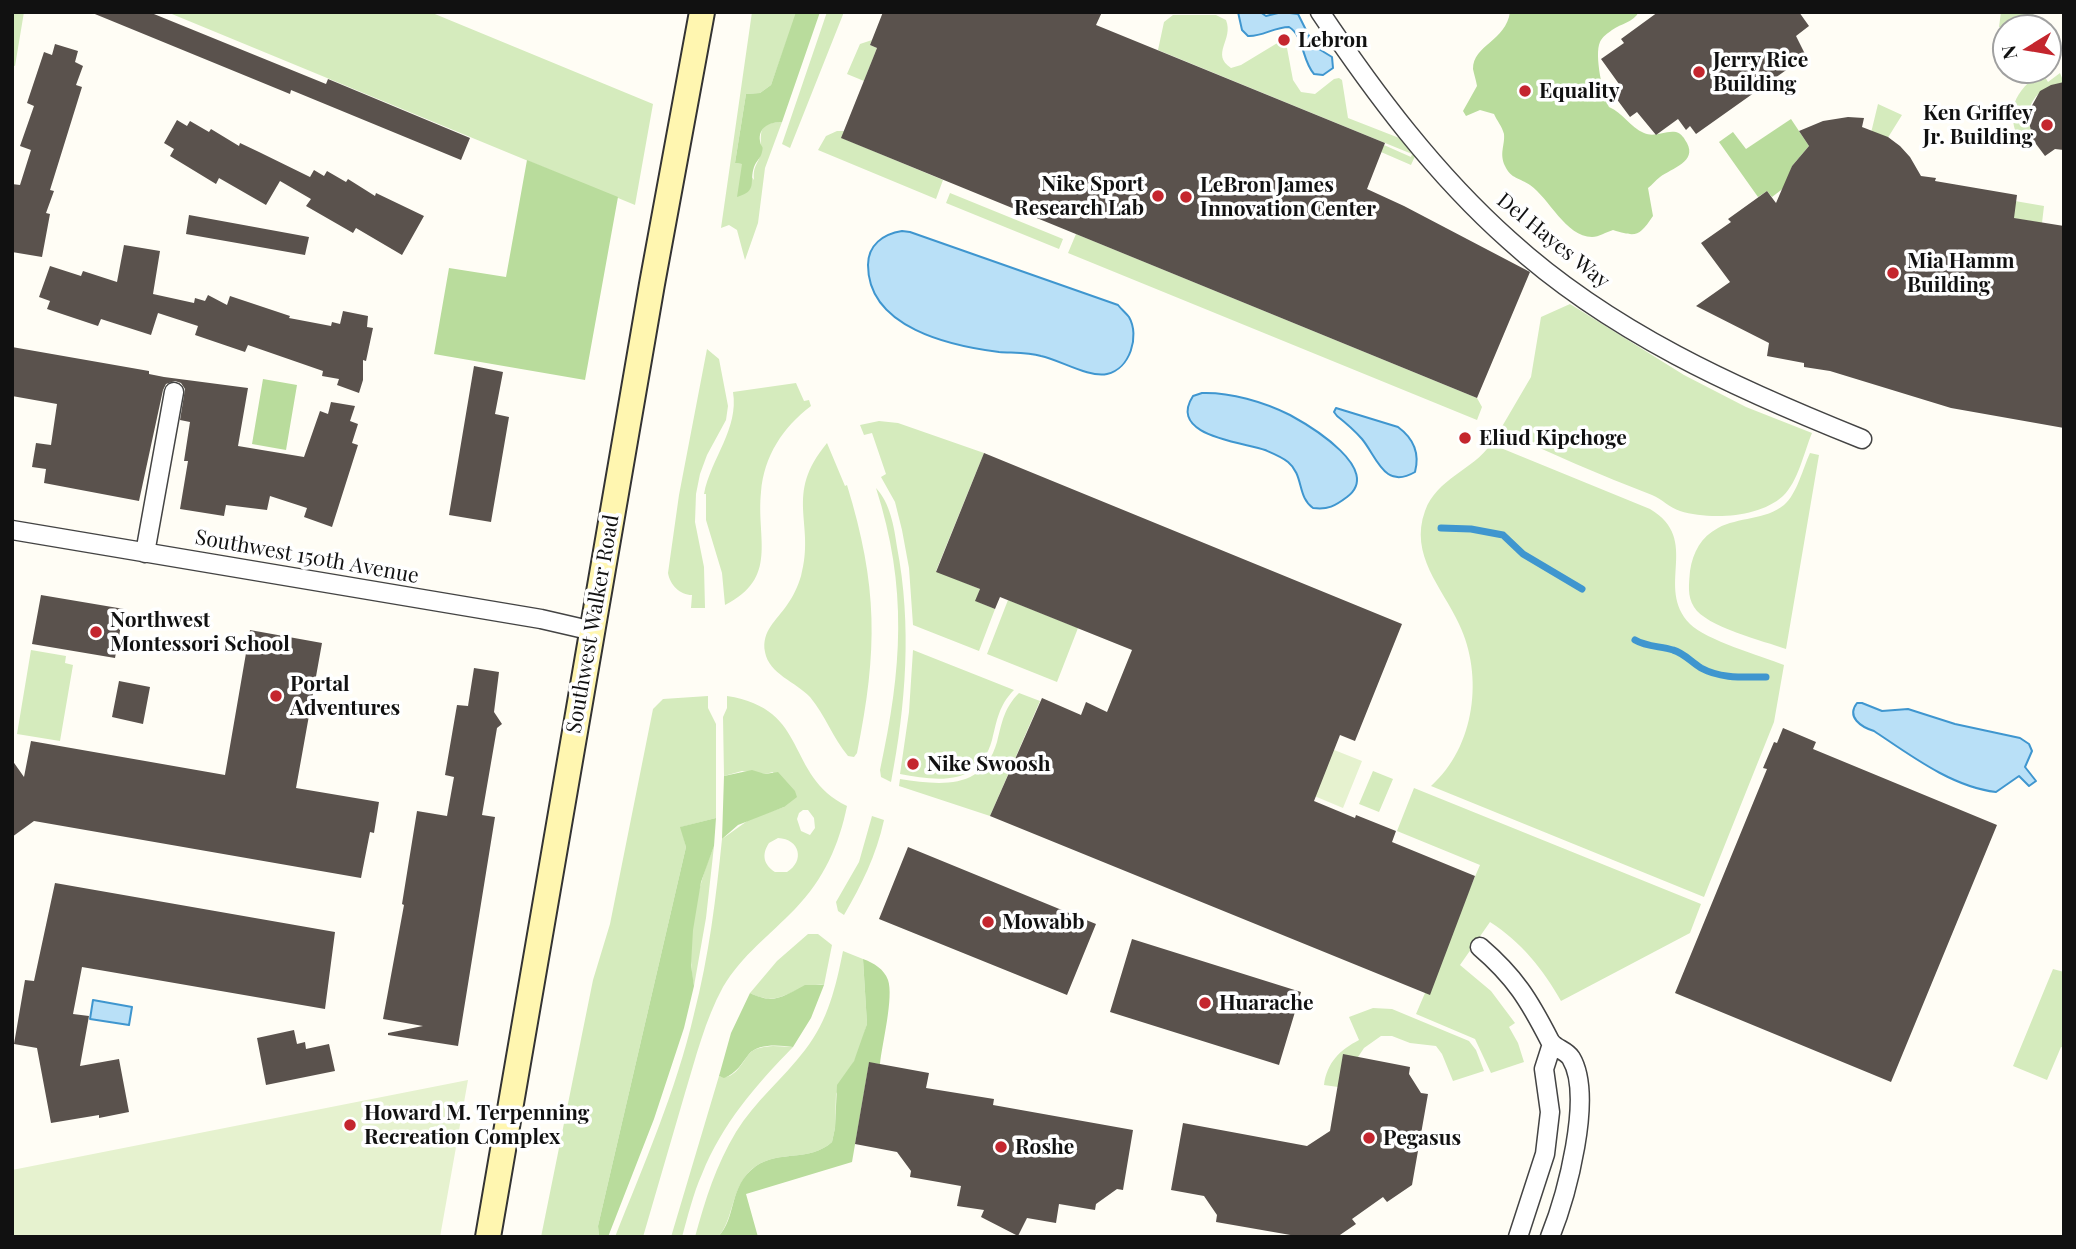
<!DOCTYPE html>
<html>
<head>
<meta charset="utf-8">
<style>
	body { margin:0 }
	#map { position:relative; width:2076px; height:1249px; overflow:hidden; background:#fffdf5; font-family:"Playfair Display",serif }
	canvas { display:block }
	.frame { position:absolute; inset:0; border:14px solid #111; pointer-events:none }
	.north { position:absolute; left:1992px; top:14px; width:70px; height:70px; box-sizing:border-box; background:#fff; border:2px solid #a0a0a0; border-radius:50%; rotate:259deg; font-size:19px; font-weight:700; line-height:28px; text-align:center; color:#111 }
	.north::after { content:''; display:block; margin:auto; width:24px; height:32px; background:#c4262e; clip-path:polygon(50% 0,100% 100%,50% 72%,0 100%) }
</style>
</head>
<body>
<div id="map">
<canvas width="2076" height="1249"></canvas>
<div class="frame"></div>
<div class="north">N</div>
</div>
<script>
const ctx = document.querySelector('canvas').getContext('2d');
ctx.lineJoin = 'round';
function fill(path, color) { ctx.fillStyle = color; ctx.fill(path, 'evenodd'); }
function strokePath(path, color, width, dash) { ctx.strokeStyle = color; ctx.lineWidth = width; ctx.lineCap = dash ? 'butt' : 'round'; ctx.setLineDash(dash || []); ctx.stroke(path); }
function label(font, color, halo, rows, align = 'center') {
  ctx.font = font + ' "Playfair Display",serif'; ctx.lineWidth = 7; ctx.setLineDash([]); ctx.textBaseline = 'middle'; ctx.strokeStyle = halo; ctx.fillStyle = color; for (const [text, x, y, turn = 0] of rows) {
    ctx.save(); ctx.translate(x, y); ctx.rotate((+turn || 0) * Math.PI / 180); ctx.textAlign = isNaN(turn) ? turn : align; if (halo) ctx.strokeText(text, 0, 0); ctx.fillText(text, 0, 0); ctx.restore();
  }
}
fill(new Path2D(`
	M12 12H24L15 66 12 65Z
	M167 12H430L653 104 635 205Z
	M752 12H797L771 85 760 93 746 94 735 163 742 164 754 180C753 170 755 167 759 159 766 142 750 122 782 122L765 168 758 223 745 260 737 230 729 225 721 228Z
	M827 12H844L790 148 782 144Z
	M2001 12H2037L2015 28 1999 27Z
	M1173 15H1216L1226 20C1234 40 1210 54 1231 68L1241 65 1279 42 1287 48 1293 80 1301 92 1315 94 1334 79 1339 78 1342 80 1348 118 1412 143 1416 154 1411 165 1381 152 1384 145 1411 157 1412 154 1158 50 1164 22Z
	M872 40 870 45 877 48 864 81 847 74 860 44Z
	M2042 72 2048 82 2060 73 2064 83C2037 85 2020 109 2033 134L2021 144C2004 112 2014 91 2042 72Z
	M1878 104 1902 115 1884 144 1870 137Z
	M837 131H844L842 138 943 180 936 199 818 150 826 136Z
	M950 193 1063 239 1059 249 946 203Z
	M2015 201 2044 206 2042 223 2012 218Z
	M1076 234 1477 398 1482 407 1477 420 1068 253Z
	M1570 304 1684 375 1746 407 1812 433C1804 452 1798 482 1783 496 1759 518 1710 520 1680 511 1670 508 1662 499 1652 495 1600 475 1550 453 1500 430L1531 377 1541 317Z
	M707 349 719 359 728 406 726 420 707 455 700 474 696 494 695 522 704 567 705 608H691L692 595C680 595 670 585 668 573L679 495Z
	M796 383 804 401 809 400 811 406C783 427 764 456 761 492 756 539 779 578 725 605L722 573 706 520V494H704C711 458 739 429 733 392Z
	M879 421 898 423 984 453 936 571 980 589 976 601 995 609 979 651 913 625 909 568 902 530 895 502 881 477 886 474 872 433 864 435 860 425Z
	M827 443 845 486 847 485C878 586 878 650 857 753L854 757 848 756C833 738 825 715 810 697 796 682 769 674 765 652 761 631 777 620 787 605 793 597 798 586 801 576 816 522 783 496 827 443Z
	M1491 444 1650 509C1702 540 1654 587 1690 624 1706 640 1761 656 1784 665L1774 722 1704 897 1431 786C1475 747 1484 676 1459 624 1442 587 1409 555 1425 511 1437 478 1472 471 1491 444Z
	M1810 453 1819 455 1786 649C1764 641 1706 627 1694 607 1687 596 1689 584 1690 571 1693 552 1701 537 1718 528 1738 517 1766 520 1784 505 1797 494 1803 468 1810 453Z
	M876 488C890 503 894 526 897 547 912 625 906 705 891 782L881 777 880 770C902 669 908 588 876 488Z
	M1008 600 1078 628 1057 682 987 654Z
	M31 650 66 656 65 663 73 665 60 741 17 734Z
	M913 650 1014 690C999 705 997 720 992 740 979 787 937 781 900 774L909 712Z
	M1019 693 1040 701 990 816 899 786 900 779C939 785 983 791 997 742 1002 722 1004 708 1019 693Z
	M708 696V708L716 724V818L681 827 686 847 598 1226 599 1237H541L593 980 610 924 653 709 663 699Z
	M727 696C811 709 784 775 847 806 839 845 824 879 795 909 770 935 742 955 723 987 705 1020 696 1057 685 1093 671 1141 657 1189 643 1237H615C644 1164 676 1091 694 1014 709 956 716 898 722 839L750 819 784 807 773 772 765 774 742 771 724 776 723 717 727 708ZM803 810H808L814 818 815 828 810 835 801 831 797 819 799 813ZM778 838C800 839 805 861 787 872H775C764 865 761 855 769 843Z
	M1373 771 1393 779 1379 812 1359 804Z
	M1414 788 1701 904 1690 933 1561 1001C1543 969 1521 942 1490 922L1460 965 1491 991 1515 1023 1509 1027 1518 1043 1524 1062 1491 1073 1475 1039 1416 1014 1480 865 1397 831Z
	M872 816 884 820C876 856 862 884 844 915L838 911 836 902 859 862Z
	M714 846 706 918 694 986C685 941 696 889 714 846Z
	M808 934H818L832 945 824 985C793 982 783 1010 750 993L777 961Z
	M843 951 863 959 867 1024 858 1054 836 1094 835 1128 832 1142C810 1162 780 1150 756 1166 730 1184 735 1219 718 1237H695C705 1200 716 1165 736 1132 755 1101 783 1079 805 1050 828 1021 836 986 843 951Z
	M2053 969 2064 972V1048L2061 1047 2047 1080 2013 1066Z
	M1373 1008 1392 1009 1469 1041 1476 1050 1484 1071 1453 1081 1442 1054 1436 1046 1410 1043 1392 1036H1381L1364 1048 1338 1087 1324 1085C1327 1062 1340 1050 1359 1040L1349 1017Z
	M773 1046 793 1047C756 1085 722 1124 702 1174 693 1194 688 1216 682 1237H671L719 1076C735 1081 741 1063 750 1053 756 1047 765 1047 773 1046Z`), '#d5ebbd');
fill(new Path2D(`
	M796 12H820L782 122C770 122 758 127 760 141 761 148 764 145 762 152 761 158 756 161 754 167 749 182 758 191 737 197L742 164 735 163 746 94 760 93 771 85Z
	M1510 12H1639C1632 23 1622 23 1612 30 1608 33 1602 37 1600 42 1594 55 1603 95 1609 107 1623 113 1630 127 1644 133 1655 138 1665 130 1676 132 1682 134 1684 138 1687 143 1697 162 1672 168 1660 177 1656 180 1652 185 1648 188L1653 216C1639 237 1636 237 1613 230 1606 232 1599 237 1592 237 1566 237 1549 198 1530 185 1520 178 1511 179 1505 166 1499 153 1505 146 1504 134 1502 126 1497 121 1494 114L1480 110 1466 116 1463 111 1477 86C1476 80 1474 74 1473 69 1473 45 1506 41 1510 12Z
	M1791 119 1809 146 1792 166 1785 187 1772 197 1767 191 1758 197 1719 142 1733 132 1746 149Z
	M527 160 618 197 585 380 434 354 449 268 506 277Z
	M263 379 297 385 286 450 252 444Z
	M752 770 765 774 778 772 795 791 797 797 784 807 738 825 722 839 724 776Z
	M716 818 714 846 701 882 693 930 691 965 694 986 684 1028 654 1119 608 1237H599L598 1226 686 847 680 827Z
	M863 959C874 963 884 969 888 980 894 997 882 1044 880 1064L869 1063 852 1162 746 1194 758 1237H718C737 1218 728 1186 756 1166 780 1150 810 1162 832 1142L835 1128 837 1085 854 1061 867 1024Z
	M805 985H824L811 1018 793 1047C780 1045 758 1043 749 1054 741 1064 737 1073 724 1078L719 1076 731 1033 750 993C774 1005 784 996 805 985Z`), '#b9dc9c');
fill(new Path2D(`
	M1256 719 1362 761 1343 808 1238 764Z
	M468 1080 440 1237H12V1170Z`), '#e6f2cf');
const water = new Path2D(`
	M1238 12H1260L1266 16 1282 12 1298 14 1314 46 1332 57 1333 68 1323 75 1314 74C1302 61 1304 36 1289 27 1274 27 1262 37 1248 36L1242 30Z
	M902 231 910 232 1118 305C1121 309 1126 313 1129 317 1140 336 1130 369 1107 374 1089 378 1060 360 1041 356 1028 352 1012 353 999 352 951 346 868 328 868 265 868 245 883 234 902 231Z
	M1202 393C1230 392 1264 402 1290 415 1312 427 1383 470 1347 497 1335 506 1328 510 1313 508 1297 497 1304 475 1288 462 1282 457 1272 453 1265 450 1242 442 1167 436 1193 396Z
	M1336 408 1398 427C1413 438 1420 453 1415 472 1384 490 1377 457 1362 439 1354 430 1346 423 1337 416L1334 412Z
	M1857 703H1862L1882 711 1908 709 1955 724 2020 738 2029 744 2032 751 2025 767 2036 781 2029 786 2019 776 1996 792C1952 787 1910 755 1874 731 1861 727 1846 717 1857 703Z
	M93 1000 132 1007 129 1025 90 1019Z`);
fill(water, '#b9e0f7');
strokePath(water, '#3f96cf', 2);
strokePath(new Path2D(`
	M1441 528 1471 529 1503 535 1523 554 1582 589
	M1635 640C1647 647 1660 646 1673 650 1684 653 1691 662 1701 668 1721 679 1744 677 1766 677`), '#3f96cf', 7);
fill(new Path2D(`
	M90 12H149L326 84 328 79 470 138 461 160 291 90 290 94Z
	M883 12H1102L1096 25 1385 143 1367 189 1404 206 1530 272 1477 398 841 138 877 48 870 45Z
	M1658 12H1799L1809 26 1796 36 1806 56 1696 134 1690 126 1686 130 1678 119 1656 135 1637 112 1630 117 1610 90 1619 84 1601 59 1624 43 1621 39Z
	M55 44 78 51 75 62 83 66 76 85 82 87 50 190 54 191 46 213 50 214 42 257 12 252V184L20 185 31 150 20 146 34 106 27 103 44 52 52 55Z
	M2064 82V150L2055 149 2045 156 2033 140 2029 122V111L2040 91 2051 85Z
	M1848 117 1864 118 1862 127 1888 137 1900 146 1910 157 1921 176 1936 178 1935 181 2017 195 2014 218 2064 226V428L1951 408 1830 371 1804 367V363L1767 356 1769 343 1696 306 1730 282 1701 243 1731 222 1728 219 1767 191 1776 203 1792 166 1809 146 1799 131 1823 121Z
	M177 120 187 126 190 121 209 132 211 129 239 146 240 143 259 152 310 177 314 170 324 176 327 171 346 182 348 179 375 196 376 193 424 216 402 255 356 228 353 233 306 206 311 199 280 181 266 205 219 178 216 184 170 156 174 149 164 143Z
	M189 215 309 237 305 255 186 234Z
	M124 245 160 251 153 294 194 303 195 298 205 301 208 295 227 305 230 296 290 316 289 318 331 326 332 322 340 324 343 311 368 316 367 327 373 328 366 361 363 360V380L359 393 337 385 339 379 322 376 323 371 248 345 245 352 195 335 198 326 158 313 151 335 101 319 98 326 47 309 50 301 39 297 50 266 81 276 83 271 117 282Z
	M12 347 149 371V374L164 377 248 388 238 446 304 457 320 411 328 414 331 402 355 406 350 421 358 424 352 443 358 445 332 527 304 517 307 508 270 496 267 510 226 505 224 516 180 509 188 461H184L190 422 180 420 185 389 181 383 175 381 166 384 163 390 139 501 44 483 46 469 32 467 36 443 51 445 57 404 12 396Z
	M474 366 503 372 495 414 509 417 491 522 449 515Z
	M984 453 1402 624 1355 741 1340 735 1314 801 1355 818 1356 815 1396 831 1392 842 1475 876 1430 995 990 816 1042 698 1081 715 1086 702 1107 712 1132 650 1000 597 995 609 975 601 980 589 936 572Z
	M41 595 124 609 115 658 32 644Z
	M250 630 322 643 296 788 379 802 374 833 370 832 361 878 34 821 12 837V760L24 777 31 741 225 775Z
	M474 668 499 672 494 712 502 724 497 728 482 815 495 817 458 1046 388 1035V1033L423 1026 383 1019 404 905 402 904 417 811 447 816 454 777 445 775 457 705 468 706Z
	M119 681 150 687 143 724 112 717Z
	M1783 728 1816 742 1813 749 1997 825 1891 1082 1675 993 1767 769 1763 768 1774 742 1777 743Z
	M908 847 1096 924 1067 995 879 919Z
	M55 883 335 932 325 1009 82 967 73 1014 89 1016 80 1066 119 1059 129 1112 99 1118V1115L51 1123 37 1048 14 1044 25 980 34 981Z
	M1132 939 1301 992 1279 1065 1110 1012Z
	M294 1030 297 1044 305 1042 306 1049 329 1044 335 1071 266 1085 257 1038Z
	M1343 1054 1410 1067 1409 1074 1421 1093 1428 1094 1412 1185 1387 1202 1383 1197 1352 1219 1356 1224 1337 1237H1302L1216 1222 1217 1215 1204 1196 1171 1190 1183 1123 1307 1146 1330 1131Z
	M869 1062 929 1073 926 1088 994 1099 993 1105 1133 1130 1123 1190 1117 1189 1096 1204 1095 1210 1059 1204 1056 1223 1027 1218 1018 1236 981 1217 984 1210 957 1206 961 1186 910 1177 911 1171 897 1152 855 1144Z`), '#5a524d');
const street = new Path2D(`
	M1320 12C1375 94 1435 174 1509 240 1610 332 1737 389 1862 439
	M12 530 541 619 593 631
	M145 553 174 392
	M1480 947C1515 977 1529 1000 1550 1041 1555 1049 1566 1050 1571 1058 1594 1096 1566 1197 1550 1237
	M1518 1237 1545 1154 1550 1112 1544 1069 1552 1044`);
const secondary = new Path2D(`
	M488 1237 652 284 702 12`);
strokePath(street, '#444', 21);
strokePath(secondary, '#333', 28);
strokePath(street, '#fff', 18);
strokePath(secondary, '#fff6b0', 24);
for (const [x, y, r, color] of [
	[1284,40,7,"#c4262e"],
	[1699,72,7,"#c4262e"],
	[1525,91,7,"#c4262e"],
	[2047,125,7,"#c4262e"],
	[1158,196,7,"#c4262e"],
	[1186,197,7,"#c4262e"],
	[1893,273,7,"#c4262e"],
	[1465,438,7,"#c4262e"],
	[96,632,7,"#c4262e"],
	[276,696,7,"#c4262e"],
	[913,764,7,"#c4262e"],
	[988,922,7,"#c4262e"],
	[1205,1003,7,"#c4262e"],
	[350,1125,7,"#c4262e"],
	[1369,1138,7,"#c4262e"],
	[1001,1147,7,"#c4262e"]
]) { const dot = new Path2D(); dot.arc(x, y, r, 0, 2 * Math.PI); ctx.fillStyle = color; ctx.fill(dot); strokePath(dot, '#fff', 2.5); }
label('bold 21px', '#111', '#fff', [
	["Lebron",1298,40],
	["Jerry Rice",1713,60],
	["Building",1713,84],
	["Equality",1539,91],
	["Ken Griffey",2033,113,"right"],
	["Jr. Building",2033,137,"right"],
	["Nike Sport",1144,184,"right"],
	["Research Lab",1144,208,"right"],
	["LeBron James",1200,185],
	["Innovation Center",1200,209],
	["Mia Hamm",1907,261],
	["Building",1907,285],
	["Eliud Kipchoge",1479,438],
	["Northwest",110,620],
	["Montessori School",110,644],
	["Portal",290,684],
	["Adventures",290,708],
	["Nike Swoosh",927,764],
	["Mowabb",1002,922],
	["Huarache",1219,1003],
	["Howard M. Terpenning",364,1113],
	["Recreation Complex",364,1137],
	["Pegasus",1383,1138],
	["Roshe",1015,1147]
], 'left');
label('21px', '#111', '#fff', [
	["Del Hayes Way",1553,241,39],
	["Southwest 150th Avenue",307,557,10],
	["Southwest Walker Road",593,624,-80]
]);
</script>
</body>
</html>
